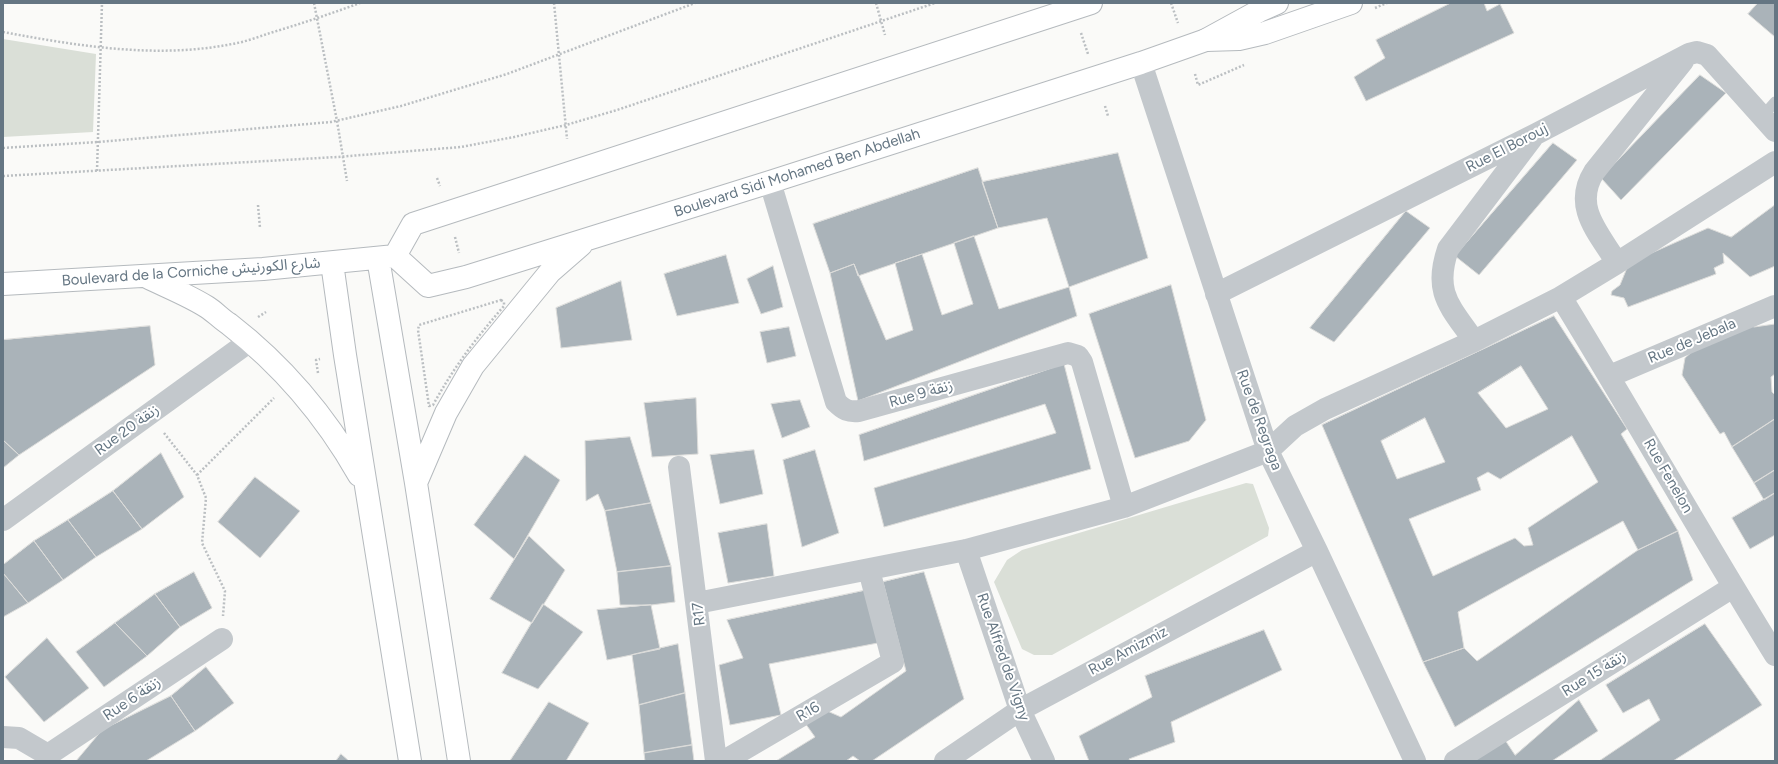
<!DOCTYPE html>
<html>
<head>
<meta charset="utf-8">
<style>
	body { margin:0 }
	#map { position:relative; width:1778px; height:764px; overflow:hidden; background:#fafaf8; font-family:Figtree,sans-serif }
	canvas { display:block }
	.frame { position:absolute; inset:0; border:4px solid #657683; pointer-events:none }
</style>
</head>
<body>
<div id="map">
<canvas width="1778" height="764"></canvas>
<div class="frame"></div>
</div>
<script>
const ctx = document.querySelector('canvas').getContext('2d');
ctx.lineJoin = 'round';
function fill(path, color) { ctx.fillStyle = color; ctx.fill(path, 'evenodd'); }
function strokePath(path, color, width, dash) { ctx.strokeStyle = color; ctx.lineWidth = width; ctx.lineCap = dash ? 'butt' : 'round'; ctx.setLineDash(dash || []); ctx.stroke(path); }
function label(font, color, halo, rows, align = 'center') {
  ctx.font = font + ' Figtree,"Noto Sans Arabic",sans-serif'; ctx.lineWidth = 4; ctx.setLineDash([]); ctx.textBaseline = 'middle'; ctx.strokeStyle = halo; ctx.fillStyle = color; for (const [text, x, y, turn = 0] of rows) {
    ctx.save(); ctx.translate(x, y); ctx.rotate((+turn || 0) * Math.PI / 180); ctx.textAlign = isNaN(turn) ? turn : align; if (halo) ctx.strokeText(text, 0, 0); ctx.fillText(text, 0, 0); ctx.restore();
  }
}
fill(new Path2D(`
	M3 39 96 54 93 132 3 137Z
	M1246 483 1253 484 1269 528 1268 536 1052 655H1034L1022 649 994 582 1007 560 1022 550Z`), '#dadfd7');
const building = new Path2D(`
	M1451 3H1484L1487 11 1500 4 1514 33 1366 101 1354 77 1385 58 1376 40Z
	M1758 3H1775V37L1748 14Z
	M1700 75 1726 93 1621 200 1601 178Z
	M1553 143 1577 160 1479 275 1455 256Z
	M1118 153 1148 258 1069 287 1047 218 998 228 982 182Z
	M978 168 998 228 858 276 854 264 830 273 813 224Z
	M1775 205V266L1750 277 1723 253 1724 263 1714 268 1716 274 1628 307 1624 298 1611 295 1612 291 1620 285 1629 263 1708 228 1731 237Z
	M1406 211 1430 228 1334 342 1310 328Z
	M974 236 999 309 1069 287 1077 316 858 401 830 273 854 264 886 340 913 330 895 263 922 254 942 315 973 304 954 243Z
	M726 255 739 303 677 316 664 274Z
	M773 266 783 307 761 314 747 279Z
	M621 281 632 340 561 348 556 308Z
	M1171 285 1206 420 1189 441 1135 458 1089 314Z
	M1554 316 1627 429 1621 434 1678 531 1638 550 1623 521 1458 612 1464 648 1423 662 1322 425ZM1521 366 1548 409 1506 428 1478 393ZM1425 418 1445 462 1397 479 1381 441ZM1572 436 1598 482 1528 528 1533 545 1524 546 1515 538 1433 576 1409 519 1481 490 1477 478 1488 472 1500 479Z
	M1746 323 1754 327 1775 324V374L1771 377 1772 392 1775 395V419L1732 447 1724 432 1720 434 1682 375 1685 358 1704 341Z
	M150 326 155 365 19 455 3 440V340Z
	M789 327 796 356 767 363 760 332Z
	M1064 364 1091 469 884 527 874 488 1056 433 1045 404 864 461 859 435Z
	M696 398 698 454 652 457 644 403Z
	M800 400 810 427 782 438 771 404Z
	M1775 419V470L1754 483 1732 447Z
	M630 437 651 503 605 511 598 494 586 501 585 441Z
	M3 440 19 455 3 468Z
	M754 450 763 494 720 504 710 455Z
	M815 450 839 533 802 547 783 460Z
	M161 453 184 497 142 529 113 491Z
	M525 455 560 480 514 559 474 525Z
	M1775 470V493L1764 500 1754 483Z
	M255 477 300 511 260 558 218 522Z
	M113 491 142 529 96 557 68 520Z
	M1775 493V535L1750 549 1732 518Z
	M651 503 671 566 617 572 605 511Z
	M68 520 96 557 63 580 34 541Z
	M767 524 774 576 728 583 718 533Z
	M1678 531 1693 580 1455 727 1423 662 1464 648 1477 661 1638 550Z
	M529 536 565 570 532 623 490 599Z
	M34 541 63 580 28 603 3 573V565Z
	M671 566 675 602 651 605H620L617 572Z
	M194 572 212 608 180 627 155 594Z
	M924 572 964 699 872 761H860L853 756 846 761H776L815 737 805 723 825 710 841 717 906 671 883 582Z
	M3 573 28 603 3 617Z
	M872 589 883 642 769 664 781 715 730 725 719 665 743 658 727 620Z
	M155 594 180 627 147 656 115 623Z
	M543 604 583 632 538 689 502 673Z
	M651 605 660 649 607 660 597 610Z
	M115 623 147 656 104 687 76 652Z
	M1705 624 1762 705 1673 761H1599L1660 720 1649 699 1623 713 1606 685Z
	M1264 630 1282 670 1171 722 1175 742 1129 759 1130 761H1089L1079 736 1152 697 1145 676Z
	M47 638 89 688 44 722 5 677Z
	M678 644 685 693 639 705 632 655Z
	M206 667 234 703 195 731 171 696Z
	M685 693 692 745 644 753 639 705Z
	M171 696 195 731 146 761H76L102 730Z
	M1579 700 1598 731 1552 761H1470L1503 737 1515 755Z
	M549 702 589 723 566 761H510Z
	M692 745 694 761H645L644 753Z
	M341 754 349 761H336Z`);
fill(building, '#aab3b9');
strokePath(building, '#dcdcda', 1);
const primary = new Path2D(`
	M395 256 413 224 1091 3
	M378 258 416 483 459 761
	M332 263 345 355 410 761
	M147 277C167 287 188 295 207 307 215 312 221 319 229 324 282 365 326 417 359 475
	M3 284 263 269 395 256 428 286 466 277 770 182 1141 63 1206 40 1239 39 1265 33 1351 3
	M416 483 446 413 473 366 550 272 581 245`);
const highway = new Path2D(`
	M1206 40 1259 11 1277 3`);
strokePath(primary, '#b5babe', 24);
strokePath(highway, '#b4b9bd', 24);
strokePath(new Path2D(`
	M314 3 337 121 347 181
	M554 3 567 139
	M876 3 885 35
	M1171 3 1178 23
	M1375 8 1387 3
	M3 32C78 46 157 59 232 44 245 42 258 37 270 33 300 24 330 14 360 3
	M1081 33 1088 54
	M1195 74 1198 85 1244 65
	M1105 106 1108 116
	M3 148 98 142 331 122 401 106 507 74 695 3
	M97 171 102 3
	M3 176 337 157 461 147 514 137 566 125 617 110 935 3
	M437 178 440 186
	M258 205 260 228
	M455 237 459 253
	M501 300 504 302V306C476 338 454 367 433 405L429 406 418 330 419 325Z
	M258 317 266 312
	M318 373 316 360 320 359
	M164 433 197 475 206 498 202 543 225 591 223 616
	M197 475 274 398`), '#bbbfc2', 2.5, [2, 2]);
strokePath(new Path2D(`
	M1762 117 1775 102`), '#c3c8cc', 11);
strokePath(new Path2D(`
	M1141 63 1268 451 1317 551 1415 761
	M770 182 836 402C844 410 848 412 859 411L1068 353 1078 356 1082 362 1124 507
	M1617 263C1599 233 1572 207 1594 172L1683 61
	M1216 294 1536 134 1689 54 1697 52 1707 55 1775 131
	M1561 297C1634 416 1702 537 1775 655
	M1474 341C1450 306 1433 293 1448 249L1532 138
	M1610 376 1775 306
	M679 467 716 761
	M3 520 250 341
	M966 550 1020 710 1044 761
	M697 603 966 550 1124 507 1268 451 1295 426 1325 409 1474 341 1561 297 1617 263 1775 162
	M3 737 19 738 48 755
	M49 761 48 755 222 639
	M724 761 893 662 869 570
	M945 761 1020 710 1317 551
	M1455 761 1733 587`), '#c3c8cc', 22);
strokePath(primary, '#fff', 22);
strokePath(highway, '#fff', 22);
label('15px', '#657683', '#fff', [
	["Rue El Borouj",1507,148,-27],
	["Boulevard Sidi Mohamed Ben Abdellah",797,173,-18],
	["Boulevard de la Corniche شارع الكورنيش",191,272,-4],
	["Rue de Jebala",1692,341,-23],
	["Rue 9 زنقة",921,394,-16],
	["Rue de Regraga",1259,420,70],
	["Rue 20 زنقة",127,430,-36],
	["Rue Fenelon",1668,476,60],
	["R17",699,614,-97],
	["Rue Amizmiz",1128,651,-28],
	["Rue Alfred de Vigny",1003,657,71],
	["Rue 15 زنقة",1594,674,-32],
	["Rue 6 زنقة",132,699,-34],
	["R16",808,712,-30]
]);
</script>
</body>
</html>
